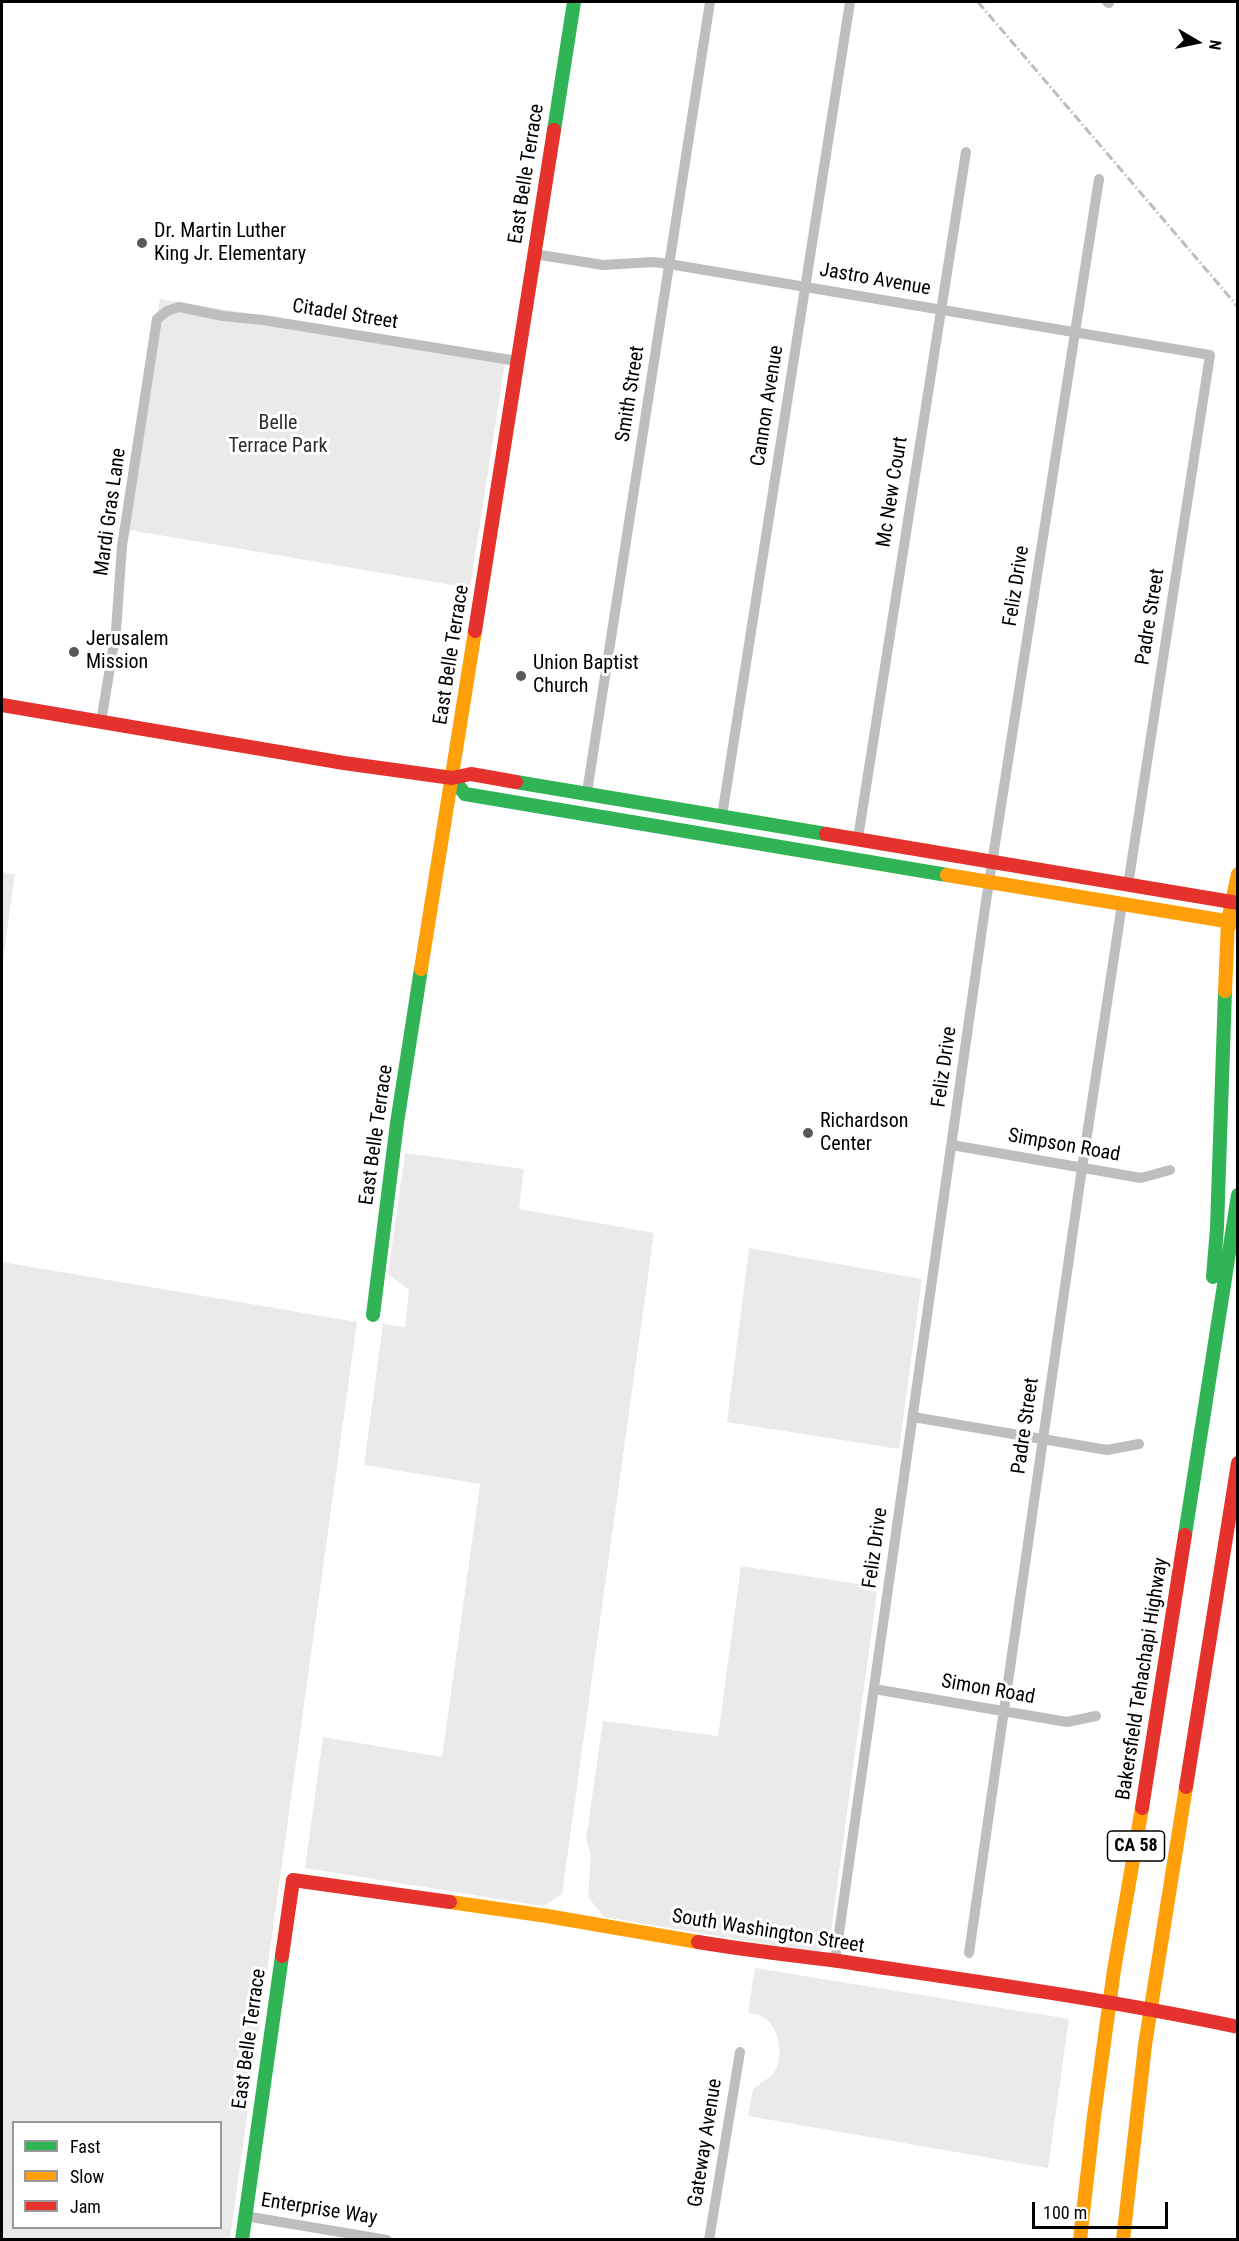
<!DOCTYPE html>
<html>
<head>
<meta charset="utf-8">
<style>
	body { margin:0 }
	#map { position:relative; width:1239px; height:2241px; overflow:hidden; background:#fff; font-family:"Roboto Condensed",sans-serif }
	canvas { display:block }
	.frame { position:absolute; inset:0; border:3px solid #000; pointer-events:none }
	.legend { position:absolute; left:12px; top:2121px; width:210px; height:108px; box-sizing:border-box; background:#fff; border:2px solid #999; margin:0; padding:8px 10px; list-style:none; font-size:18px; color:#000 }
	.legend li { display:flex; align-items:center; gap:12px; height:30px }
	.legend b { width:30px; border:2px solid #999 }
	.north { position:absolute; left:1167px; top:12px; width:60px; height:60px; -webkit-text-stroke:4px #fff; paint-order:stroke; rotate:99deg; font-size:16px; font-weight:700; line-height:24px; text-align:center; color:#000 }
	.north::after { content:''; display:block; margin:auto; width:21px; height:27px; background:#000; clip-path:polygon(50% 0,100% 100%,50% 72%,0 100%) }
	.scale { position:absolute; left:1032px; top:2202px; width:136px; height:27px; box-sizing:border-box; border:3px solid #000; border-top:0; padding-left:8px; font-size:18px; line-height:21px; white-space:nowrap; color:#000; -webkit-text-stroke:4px #fff; paint-order:stroke }
</style>
</head>
<body>
<div id="map">
<canvas width="1239" height="2241"></canvas>
<div class="frame"></div>
<ul class="legend">
<li><b style="height:8px;background:#30b455"></b>Fast</li>
<li><b style="height:8px;background:#ff9f0a"></b>Slow</li>
<li><b style="height:8px;background:#e5322d"></b>Jam</li>
</ul>
<div class="north">N</div>
<div class="scale">100 m</div>
</div>
<script>
const ctx = document.querySelector('canvas').getContext('2d');
ctx.lineJoin = 'round';
function fill(path, color) { ctx.fillStyle = color; ctx.fill(path, 'evenodd'); }
function strokePath(path, color, width, dash) { ctx.strokeStyle = color; ctx.lineWidth = width; ctx.lineCap = dash ? 'butt' : 'round'; ctx.setLineDash(dash || []); ctx.stroke(path); }
function label(font, color, halo, rows, align = 'center') {
  ctx.font = font + ' "Roboto Condensed",sans-serif'; ctx.lineWidth = 6; ctx.setLineDash([]); ctx.textBaseline = 'middle'; ctx.strokeStyle = halo; ctx.fillStyle = color; for (const [text, x, y, turn = 0] of rows) {
    ctx.save(); ctx.translate(x, y); ctx.rotate((+turn || 0) * Math.PI / 180); ctx.textAlign = isNaN(turn) ? turn : align; if (halo) ctx.strokeText(text, 0, 0); ctx.fillText(text, 0, 0); ctx.restore();
  }
}
fill(new Path2D(`
	M160 299 506 356 470 588 124 529Z
	M2 872 15 874 2 967Z
	M405 1153 524 1169 519 1209 654 1233 562 1894 543 1906 305 1868 323 1737 442 1757 480 1484 364 1465 383 1324 405 1327 409 1290 388 1274Z
	M749 1248 922 1279 899 1449 727 1422Z
	M2 1262 357 1322 230 2239H2ZM220 2122V2228H14V2122Z
	M741 1566 864 1585V1590L877 1592 829 1945 818 1953 604 1917 588 1897 591 1855 586 1839 603 1721 718 1736Z
	M755 1968 1069 2019 1048 2168 748 2116 753 2089C761 2083 774 2076 777 2067 783 2051 778 2029 766 2019 761 2015 754 2014 748 2012Z`), '#eaeaea');
strokePath(new Path2D(`
	M1107 2 1109 3
	M534 254 603 265 653 262 669 264 1210 355 1128 885
	M101 722 116 631 122 546 157 319 167 311 179 307 223 316 263 320 517 361
	M587 792 710 2
	M722 816 850 2
	M858 838 966 152
	M952 1145 1141 1178 1170 1170
	M913 1417 1107 1450 1139 1444
	M874 1689 1067 1722 1096 1716
	M969 1953 1082 1168 1122 904
	M835 1961 985 908 1099 179
	M245 2216 387 2240
	M709 2240 740 2052`), '#bebebe', 10);
strokePath(new Path2D(`
	M554 130 574 2
	M452 778 465 794 947 875
	M516 782 826 834
	M1213 1277 1217 1228 1225 991
	M373 1315 397 1123 421 969
	M1185 1535 1238 1195
	M242 2240 282 1956`), '#30b455', 14);
strokePath(new Path2D(`
	M947 875 1238 923
	M421 969 475 631
	M1225 991 1228 921 1238 874
	M450 1902 547 1916 698 1942
	M1080 2240 1094 2116 1114 1970 1142 1808
	M1123 2240 1145 2045 1186 1787`), '#ff9f0a', 14);
strokePath(new Path2D(`
	M475 631 554 130
	M2 705 344 763 452 778 471 774 516 782
	M826 834 1238 903
	M1186 1787 1238 1463
	M1142 1808 1185 1535
	M698 1942C745 1950 792 1955 838 1961 972 1981 1106 1999 1238 2027
	M282 1956 293 1880 450 1902`), '#e5322d', 14);
strokePath(new Path2D(`
	M978 2 1238 307`), '#bdbdbd', 3, [9, 3, 1.5, 3]);
for (const [x, y, r, color] of [
	[142,243,6,"#595959"],
	[74,652,6,"#595959"],
	[521,676,6,"#595959"],
	[808,1133,6,"#595959"]
]) { const dot = new Path2D(); dot.arc(x, y, r, 0, 2 * Math.PI); ctx.fillStyle = color; ctx.fill(dot); strokePath(dot, '#fff', 2); }
for (const [x, y, w] of [
	[1136,1846,57]
]) { const box = new Path2D(); box.roundRect(x - w / 2, y - 15, w, 30, 4.5); ctx.fillStyle = '#fff'; ctx.fill(box); strokePath(box, '#000', 1.5); }
label('bold 18px', '#000', null, [
	["CA 58",1136,1846]
]);
label('20px', '#000', '#fff', [
	["East Belle Terrace",527,174,-81],
	["Jastro Avenue",875,280,10],
	["Citadel Street",345,315,9],
	["Smith Street",631,394,-81],
	["Cannon Avenue",768,406,-81],
	["Mc New Court",893,492,-81],
	["Mardi Gras Lane",111,512,-82],
	["Feliz Drive",1017,586,-81],
	["Padre Street",1151,617,-81],
	["East Belle Terrace",452,655,-81],
	["Feliz Drive",945,1067,-82],
	["East Belle Terrace",377,1135,-82],
	["Simpson Road",1064,1146,10],
	["Padre Street",1026,1426,-82],
	["Feliz Drive",876,1548,-82],
	["Bakersfield Tehachapi Highway",1143,1679,-81],
	["Simon Road",988,1690,10],
	["South Washington Street",768,1932,9],
	["East Belle Terrace",250,2039,-82],
	["Gateway Avenue",706,2143,-81],
	["Enterprise Way",319,2210,9]
]);
label('20px', '#000', '#fff', [
	["Dr. Martin Luther",154,232],
	["King Jr. Elementary",154,255],
	["Jerusalem",86,640],
	["Mission",86,663],
	["Union Baptist",533,664],
	["Church",533,687],
	["Richardson",820,1122],
	["Center",820,1145]
], 'left');
label('20px', '#2f2f2f', '#fff', [
	["Belle",278,424],
	["Terrace Park",278,447]
]);
</script>
</body>
</html>
